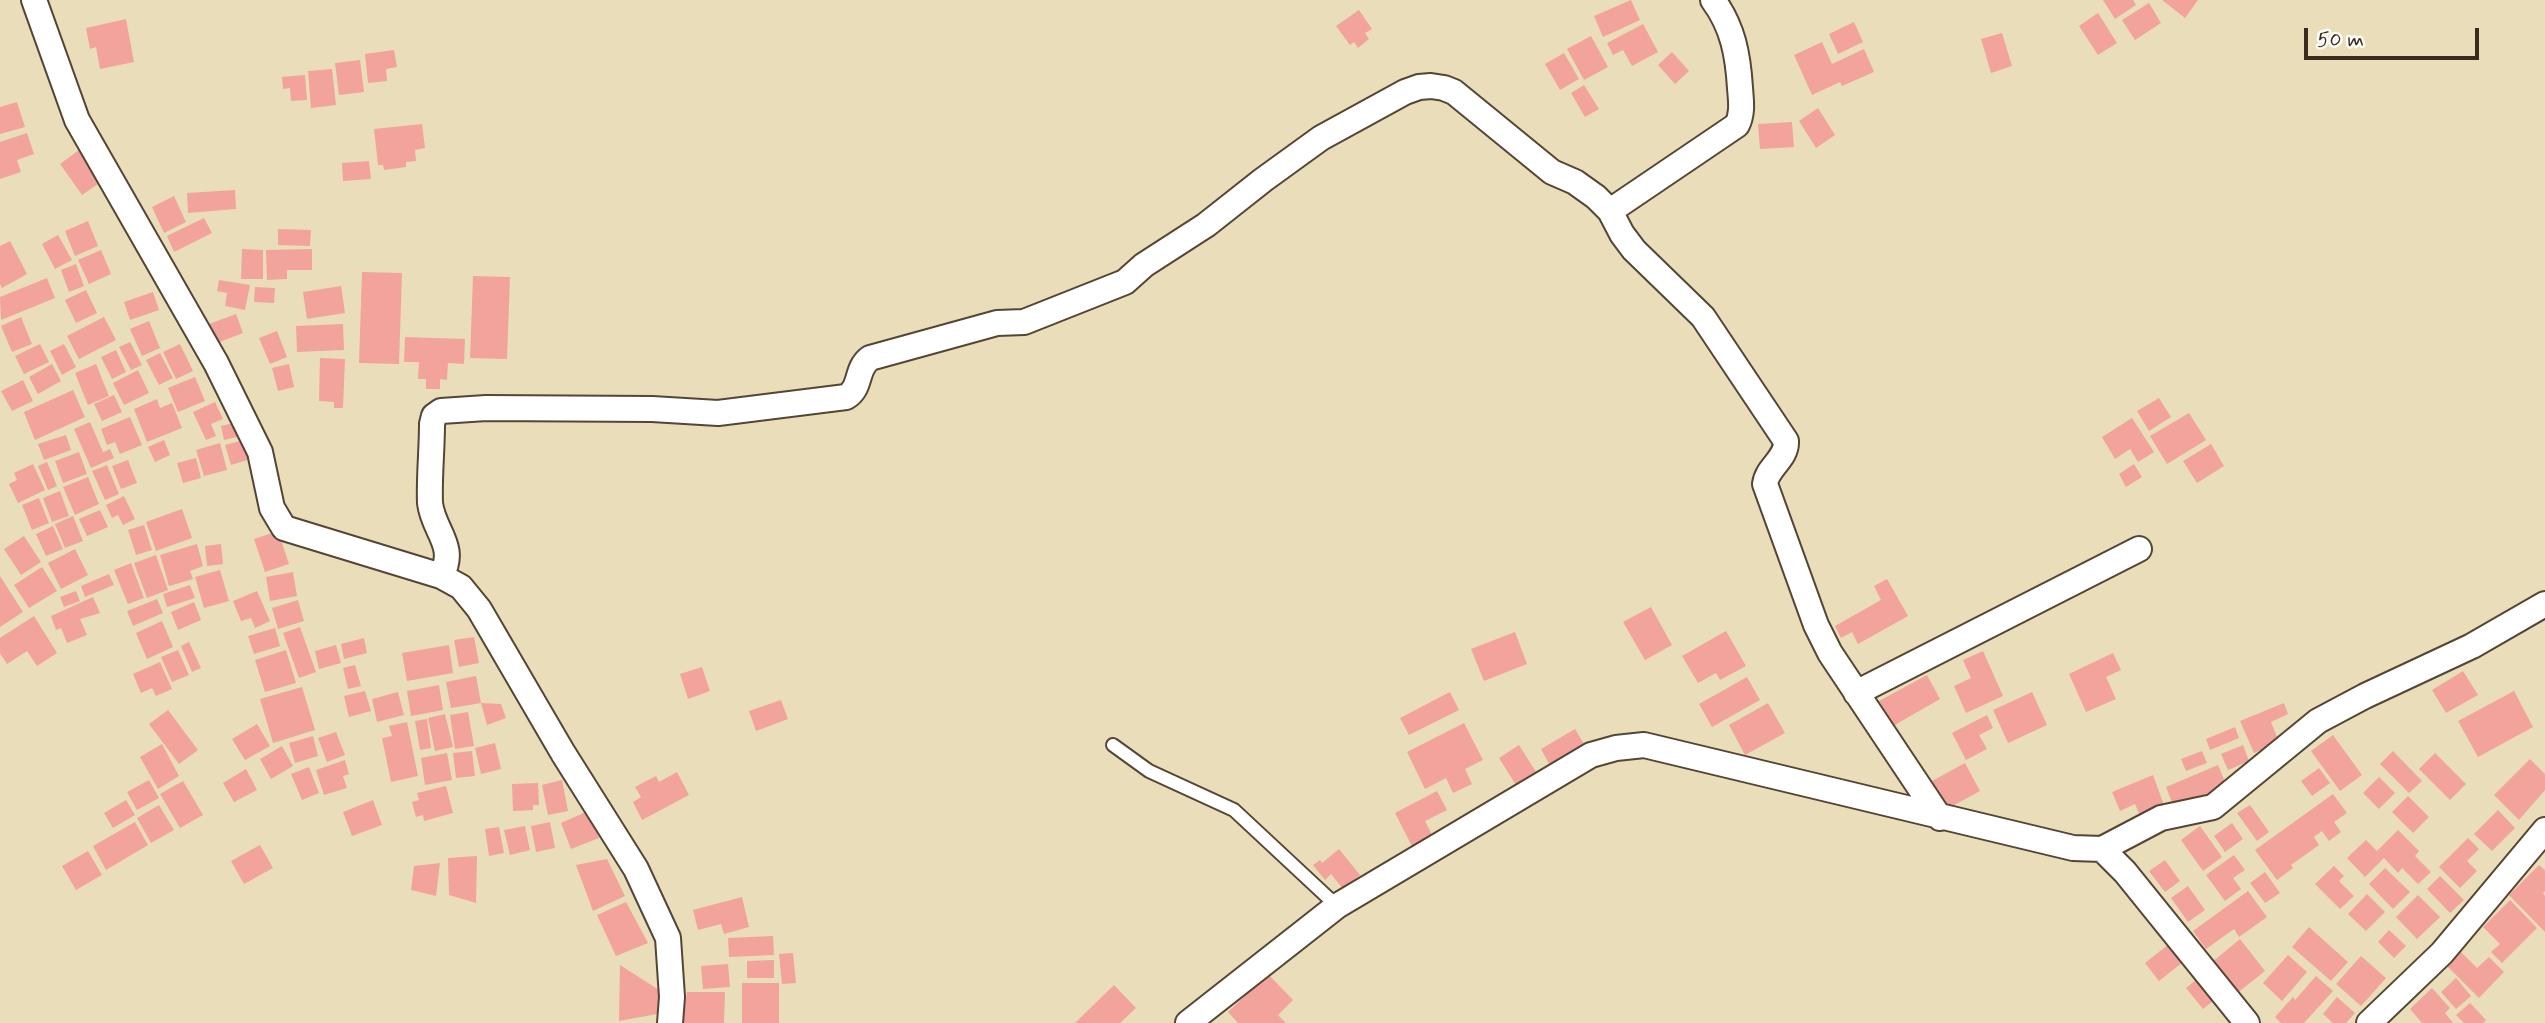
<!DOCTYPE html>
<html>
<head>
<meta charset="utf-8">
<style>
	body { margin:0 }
	#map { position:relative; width:2545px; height:1023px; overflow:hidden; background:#e9deb9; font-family:Mynerve,sans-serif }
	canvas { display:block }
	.scale { position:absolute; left:2304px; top:28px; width:175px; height:32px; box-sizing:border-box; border:4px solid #3b2a1e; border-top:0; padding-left:9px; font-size:21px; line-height:24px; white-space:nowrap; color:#3b2a1e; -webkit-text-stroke:5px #fdfcf7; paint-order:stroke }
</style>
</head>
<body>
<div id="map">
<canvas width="2545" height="1023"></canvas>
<div class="scale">50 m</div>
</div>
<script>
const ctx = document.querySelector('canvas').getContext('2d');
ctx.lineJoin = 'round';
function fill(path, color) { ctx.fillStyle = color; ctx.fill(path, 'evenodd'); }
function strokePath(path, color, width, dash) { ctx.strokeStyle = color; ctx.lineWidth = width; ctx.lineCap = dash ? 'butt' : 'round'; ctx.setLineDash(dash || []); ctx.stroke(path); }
fill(new Path2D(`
	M1631 0 1640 20 1603 37 1594 16Z
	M2103 0H2133L2136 5 2115 19Z
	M2162 0H2198L2185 18Z
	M2149 3 2161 23 2135 40 2122 20Z
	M1359 10 1372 29 1365 33 1369 39 1358 48 1354 42 1350 45 1336 26Z
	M2098 13 2117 43 2098 55 2079 26Z
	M126 19 134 62 100 69 96 47 90 49 86 28Z
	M1854 22 1863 42 1838 54 1829 34Z
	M1643 24 1658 52 1632 66 1623 50 1613 55 1607 43Z
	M2002 33 2012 66 1991 73 1981 39Z
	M1591 36 1608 67 1584 80 1567 49Z
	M1822 42 1832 64 1864 49 1874 72 1842 86 1840 82 1812 95 1794 55Z
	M394 50 397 67 386 69 387 81 368 83 365 54Z
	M1672 52 1689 71 1675 84 1658 65Z
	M1564 53 1579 79 1560 90 1545 64Z
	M360 60 364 92 339 95 335 63Z
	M332 69 336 105 311 108 308 71Z
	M305 75 307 100 291 101 290 88 283 89 282 77Z
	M1584 85 1599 109 1585 117 1571 93Z
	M17 102 25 127 0 134V107Z
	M1818 108 1835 135 1816 148 1799 121Z
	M1792 122 1794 147 1760 149 1758 124Z
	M422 124 425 148 415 150 416 161 406 162V167L384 170 383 165H378L374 129Z
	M27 133 34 154 17 160 21 172 0 179V142Z
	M79 150 101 182 82 195 60 164Z
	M369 161 371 179 343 181 342 163Z
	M235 190 236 209 188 213 187 193Z
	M174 196 186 222 164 233 152 207Z
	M204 218 212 233 174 252 167 236Z
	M88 221 98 246 75 256 65 231Z
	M278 229 311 230 310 246 278 245Z
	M58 235 72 260 55 269 42 244Z
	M10 241 27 274 2 288 0 284V246Z
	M242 249 263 250V279H241Z
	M312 249V270H287V279L267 280 266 250Z
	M101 250 111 274 89 284 78 260Z
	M76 264 84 286 69 292 61 270Z
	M362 272 402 273 399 364 359 363Z
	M473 276 510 277 507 359 470 358Z
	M47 278 55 298 1 320 0 297Z
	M219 280 250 285 245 310 225 306 227 293 217 291Z
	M341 286 345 313 307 319 303 292Z
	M255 287 275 288 274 303 254 302Z
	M86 290 97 313 76 323 65 300Z
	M153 292 159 310 130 320 124 302Z
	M236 314 243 333 217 343 209 324Z
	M21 317 32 344 12 352 1 326Z
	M104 317 116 340 79 359 67 336Z
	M149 321 160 348 142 356 130 329Z
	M343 324 344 350 297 352 296 326Z
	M277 331 287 357 270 364 259 338Z
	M405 337 465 339 464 364 448 363 447 380 440 379V389H426V379H418L419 362H404Z
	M130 342 142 365 131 370 119 347Z
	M40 344 49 362 24 374 15 356Z
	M64 344 76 367 62 375 50 351Z
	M180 344 193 371 176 379 163 352Z
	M116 350 126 372 112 379 101 357Z
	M160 353 173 378 159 385 146 360Z
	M320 358 345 359 343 408H334V402L319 401Z
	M52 364 61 381 38 394 29 377Z
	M96 364 109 396 88 405 75 373Z
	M289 364 294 387 278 391 272 368Z
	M138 370 149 393 124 405 113 383Z
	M195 377 205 401 178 412 168 388Z
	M23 380 33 401 12 411 1 391Z
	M73 390 85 417 35 440 24 412Z
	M114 395 122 412 102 421 94 404Z
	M2159 398 2171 417 2149 431 2137 411Z
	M157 399 160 408 172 403 182 428 147 442 134 409Z
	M215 402 223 419 211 424 216 436 206 440 193 412Z
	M2189 413 2206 440 2167 464 2150 436Z
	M130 417 142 445 120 454 115 442 107 445 101 429Z
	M2132 418 2154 452 2138 462 2130 449 2115 459 2102 437Z
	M243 421 246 435 224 440 221 426Z
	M90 422 103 452 110 449 114 458 91 468 74 429Z
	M66 435 71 450 44 460 38 444Z
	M251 438 257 457 231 465 225 445Z
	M164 440 170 455 155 462 148 447Z
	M220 443 227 470 204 476 196 450Z
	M2211 444 2224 466 2197 483 2183 461Z
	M79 452 87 474 63 483 55 461Z
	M196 458 201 478 183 483 177 463Z
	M128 460 137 483 121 489 112 466Z
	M47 462 57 486 48 490 38 466Z
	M33 464 45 490 18 503 9 484 17 480 14 473Z
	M2134 464 2142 477 2126 487 2119 474Z
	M107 465 119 494 105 500 92 471Z
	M88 477 99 504 75 515 63 487Z
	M60 491 69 516 52 522 43 498Z
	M124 496 135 519 123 525 118 515 112 518 106 505Z
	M39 498 49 523 32 530 22 505Z
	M182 509 192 538 156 551 146 522Z
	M100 510 108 527 87 536 79 519Z
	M73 516 83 541 65 548 55 524Z
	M144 525 152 550 136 555 128 530Z
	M53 526 63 549 46 556 36 534Z
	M278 531 289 564 265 572 254 539Z
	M24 536 41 562 21 575 4 549Z
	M197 544 203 566 190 571 193 579 169 586 160 555Z
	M221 544 223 564 207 566 205 546Z
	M75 549 88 575 61 589 48 563Z
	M156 555 168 590 147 598 134 563Z
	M131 563 144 598 128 604 114 570Z
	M42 567 57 591 29 608 14 585Z
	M220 570 229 601 204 608 195 577Z
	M293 572 297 596 270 601 266 577Z
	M109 574 114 585 85 597 81 586Z
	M0 576 23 612 0 627Z
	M1887 579 1908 616 1858 644 1852 632 1841 638 1835 626 1881 600 1874 586Z
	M190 585 195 598 167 607 163 594Z
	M76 591 80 601 64 607 60 597Z
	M257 591 270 621 255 628 251 618 241 621 233 601Z
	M93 597 100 613 80 619 87 635 67 643 61 628 56 630 51 616Z
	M157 599 163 613 133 626 127 611Z
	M298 600 304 621 278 629 272 608Z
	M194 602 201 620 178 630 171 612Z
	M1651 607 1672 645 1645 660 1623 622Z
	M34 616 57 653 37 666 27 651 7 664 0 653V638Z
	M162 621 173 647 147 659 136 633Z
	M300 627 316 672 299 678 283 633Z
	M275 628 280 646 254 654 248 636Z
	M1726 631 1746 666 1720 680 1716 673 1698 683 1682 656Z
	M1515 632 1527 664 1484 681 1471 649Z
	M474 637 479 663 459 667 454 640Z
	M364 638 367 653 344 659 341 644Z
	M189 642 201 668 192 672 181 646Z
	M336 645 341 663 319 669 315 651Z
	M449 645 453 673 407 681 402 653Z
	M178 650 189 675 172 682 161 657Z
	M286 650 296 683 265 692 255 660Z
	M1983 651 2003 696 1966 713 1954 686 1971 678 1963 660Z
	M2113 653 2121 670 2106 677 2116 699 2086 712 2069 674Z
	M160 662 172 689 156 696 152 688 141 693 133 674Z
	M355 665 361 686 348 689 343 668Z
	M702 667 710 691 688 699 680 674Z
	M2463 671 2478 695 2446 713 2432 690Z
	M1927 675 1940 699 1893 726 1879 701Z
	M476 676 481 703 451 708 446 682Z
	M1747 677 1760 700 1712 727 1699 704Z
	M439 685 443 710 411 716 407 691Z
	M302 687 315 730 273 743 260 699Z
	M365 691 371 711 349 717 344 696Z
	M2514 691 2533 727 2478 757 2458 721Z
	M398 692 404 715 377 722 372 699Z
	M1450 692 1459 710 1409 735 1400 718Z
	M2032 692 2047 725 2008 743 1993 710Z
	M781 700 788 719 756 731 749 711Z
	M481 703 501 704 506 718 487 725Z
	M1768 703 1785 733 1745 755 1729 725Z
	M2284 703 2288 714 2271 722 2279 742 2254 753 2240 721Z
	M168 710 198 750 179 764 149 724Z
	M468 712 474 746 455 749 450 715Z
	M445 714 453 747 435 751 428 718Z
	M1987 715 1993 728 1979 735 1987 749 1966 760 1952 733Z
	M427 719 431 748 420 750 415 721Z
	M407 722 418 776 391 782 382 738 392 736 389 726Z
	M1464 723 1483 760 1465 769 1472 784 1453 793 1446 778 1425 789 1407 752Z
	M257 724 270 746 245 760 232 739Z
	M2235 727 2239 738 2210 750 2206 739Z
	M1575 729 1588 751 1553 771 1541 749Z
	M336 732 345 755 327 762 318 738Z
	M2333 735 2362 775 2340 791 2311 751Z
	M313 736 318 756 295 763 289 743Z
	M495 743 501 769 481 774 475 748Z
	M162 744 179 776 158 789 140 757Z
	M1519 745 1536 772 1516 785 1499 758Z
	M2243 745 2249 761 2228 770 2221 754Z
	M282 746 293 766 271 779 260 759Z
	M472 751 475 776 456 778 453 753Z
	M2202 751 2207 763 2186 771 2181 759Z
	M2393 751 2422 781 2409 793 2380 764Z
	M447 753 452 780 425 785 421 758Z
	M2435 753 2466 784 2450 800 2419 769Z
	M2530 759 2545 774V790L2519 820 2494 795Z
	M345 760 349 774 343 776 347 788 324 795 316 770Z
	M1965 763 1980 791 1947 809 1932 781Z
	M2218 765 2227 787 2175 810 2166 787Z
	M309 767 319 793 302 800 291 774Z
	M2319 768 2330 783 2312 796 2301 781Z
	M246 769 257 790 234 802 223 783Z
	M677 772 689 795 642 820 633 802 641 797 635 787 656 776 659 782Z
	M2153 775 2165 808 2141 818 2135 804 2120 811 2112 792Z
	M2379 777 2395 793 2379 809 2363 793Z
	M149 780 159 798 137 810 127 792Z
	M562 780 568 811 548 815 542 785Z
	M183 781 203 815 180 828 160 794Z
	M538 783 539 805H533V810L513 811 512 784Z
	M446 786 453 813 424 821 423 815 416 817 412 802 419 800 417 793Z
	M1437 791 1447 810 1425 821 1436 843 1416 854 1395 813Z
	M2333 794 2347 813 2334 822 2341 832 2329 841 2322 831 2314 837 2319 845 2291 865 2293 868 2277 880 2255 850Z
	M2408 796 2429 817 2413 833 2392 812Z
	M126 800 135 815 113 828 104 813Z
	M373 800 382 825 352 836 343 812Z
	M159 805 174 830 151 843 137 818Z
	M2250 805 2269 832 2257 841 2237 813Z
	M2498 810 2515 828 2492 851 2474 834Z
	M588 811 599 838 571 849 561 823Z
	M135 822 148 845 106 870 93 846Z
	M550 822 555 848 536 852 531 826Z
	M2232 823 2243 839 2225 852 2214 836Z
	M525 826 530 850 510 855 504 830Z
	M2200 826 2222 857 2203 871 2181 840Z
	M499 827 504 853 489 856 485 829Z
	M2398 830 2419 851 2415 856 2431 872 2418 884 2402 868 2398 873 2384 858 2365 877 2347 858 2366 840 2377 851Z
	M2468 838 2479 849 2467 861 2477 871 2460 888 2439 867Z
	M260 845 273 868 244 884 231 861Z
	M1339 849 1360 875 1343 889 1331 874 1325 880 1313 865 1320 860 1322 863Z
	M88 851 102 875 76 890 62 866Z
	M2234 855 2245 870 2233 878 2241 889 2225 901 2206 875Z
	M477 856 476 903 449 895 448 858Z
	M607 859 625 896 593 911 576 865Z
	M2165 860 2180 881 2165 892 2149 871Z
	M440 863 436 896 411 890 414 866Z
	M2539 865 2545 870V891L2543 893 2545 896V932L2509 895Z
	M2334 866 2344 876 2339 881 2354 896 2340 909 2315 884Z
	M2385 868 2410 892 2393 909 2369 884Z
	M2265 872 2280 893 2265 903 2250 883Z
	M2440 876 2464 900 2450 913 2427 889Z
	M2188 886 2205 910 2188 922 2171 898Z
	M2248 891 2267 917 2239 937 2234 929 2206 949 2193 931Z
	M2367 894 2385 912 2366 931 2348 914Z
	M2418 895 2440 917 2417 939 2396 917Z
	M742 897 749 927 724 934 721 924 698 930 693 910Z
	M2510 900 2537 928 2502 963 2491 952 2500 944 2483 927Z
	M626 902 648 943 616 956 597 915Z
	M2309 927 2348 962 2331 981 2292 947Z
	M2389 930 2406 946 2394 958 2378 942Z
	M773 936 774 955 729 957 728 938Z
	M2240 939 2265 971 2236 994 2211 963Z
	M2169 944 2183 962 2159 981 2145 963Z
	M2460 951 2477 968 2489 957 2504 972 2479 998 2446 965Z
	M793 953 796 983 782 984 779 954Z
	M2288 955 2307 972 2282 1001 2263 983Z
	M2361 956 2386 978 2361 1006 2336 984Z
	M774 960V978H747V961Z
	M728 964 730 987 703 989 701 966Z
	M620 965 659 990 657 1014 619 1021Z
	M1268 974 1293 1000 1278 1015 1286 1023H1238L1228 1012Z
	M2201 976 2218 997 2203 1009 2186 988Z
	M2316 976 2333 991 2304 1023H2281L2275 1017 2293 997 2295 1000Z
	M2456 978 2471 996 2456 1009 2441 992Z
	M742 983H779V1023H742Z
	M1114 985 1136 1008 1120 1023H1075Z
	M2432 988 2450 1008 2445 1013 2453 1023H2422L2410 1009Z
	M687 992H725L724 1023H682Z
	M2337 997 2355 1013 2346 1023H2333L2323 1014Z
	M2470 1003 2486 1020 2483 1023H2464L2456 1015Z`), '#f2a39c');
const service = new Path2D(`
	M1113 745 1149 771 1234 810 1337 906`);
const minor = new Path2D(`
	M34 0 77 120 216 363 260 452 272 508 284 528 441 576 461 587 479 609 563 753 636 869 668 938 672 997 670 1023
	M1610 211 1737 125C1743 113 1741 101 1740 88 1738 55 1733 27 1713 0
	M441 576C458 546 433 531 430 503 429 477 432 450 432 424L434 416 441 411 486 408 652 409 718 413 846 397C862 388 855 369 870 358L997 323 1024 322 1125 282 1144 265 1206 225 1263 180 1321 138 1405 92 1419 87 1431 86 1444 88 1454 92 1552 172 1575 182 1596 197 1610 211 1622 234 1634 250 1703 317 1786 441C1787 459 1767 467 1765 484L1816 625 1830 653 1940 818
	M1856 693 2139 549
	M2102 849 2161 818 2213 807 2318 721 2365 696 2472 646 2545 604
	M1188 1023 1337 906 1591 755 1616 748 1644 745 2073 848 2102 849 2125 872 2247 1023
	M2369 1023 2442 953 2545 830`);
strokePath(service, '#554535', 16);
strokePath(minor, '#554535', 28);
strokePath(service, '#fff', 12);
strokePath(minor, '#fff', 24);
</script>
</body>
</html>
